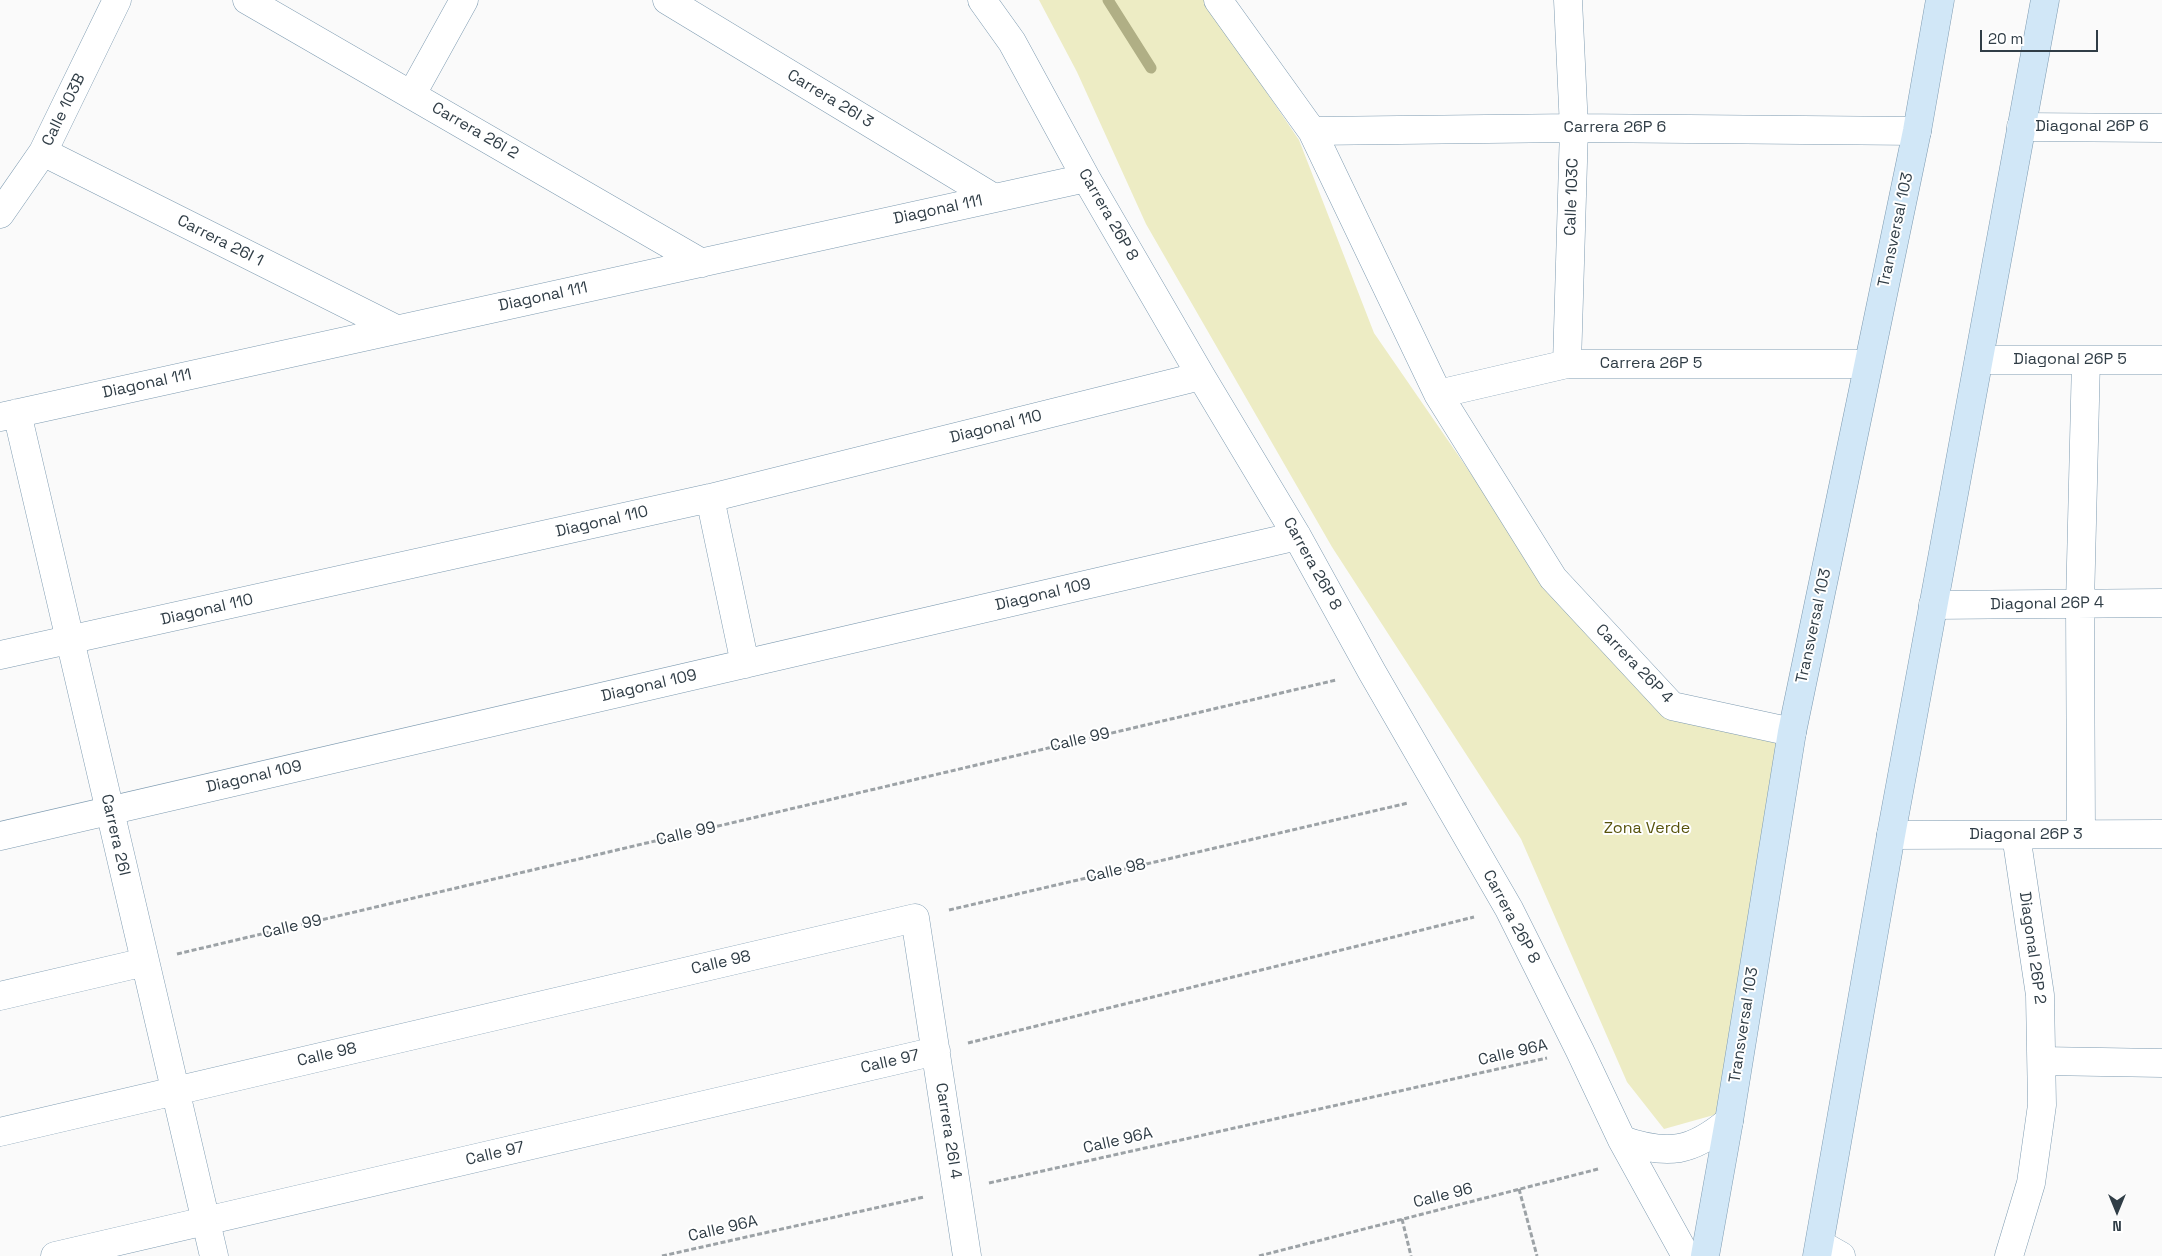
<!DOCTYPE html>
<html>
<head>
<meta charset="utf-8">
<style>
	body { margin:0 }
	#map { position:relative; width:2162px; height:1256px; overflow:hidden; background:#fafafa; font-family:"Space Grotesk",sans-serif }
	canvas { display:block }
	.north { position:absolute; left:2092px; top:1186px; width:50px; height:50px; -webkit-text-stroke:4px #fff; paint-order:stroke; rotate:180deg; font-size:14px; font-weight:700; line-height:20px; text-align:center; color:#303d46 }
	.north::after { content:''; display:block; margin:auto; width:18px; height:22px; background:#303d46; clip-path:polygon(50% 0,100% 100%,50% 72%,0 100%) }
	.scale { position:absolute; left:1980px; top:30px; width:118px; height:22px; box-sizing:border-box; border:2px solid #303d46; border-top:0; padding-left:6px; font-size:15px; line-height:18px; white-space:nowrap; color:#303d46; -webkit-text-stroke:4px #fff; paint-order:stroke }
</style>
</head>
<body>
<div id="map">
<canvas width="2162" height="1256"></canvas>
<div class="north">N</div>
<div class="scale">20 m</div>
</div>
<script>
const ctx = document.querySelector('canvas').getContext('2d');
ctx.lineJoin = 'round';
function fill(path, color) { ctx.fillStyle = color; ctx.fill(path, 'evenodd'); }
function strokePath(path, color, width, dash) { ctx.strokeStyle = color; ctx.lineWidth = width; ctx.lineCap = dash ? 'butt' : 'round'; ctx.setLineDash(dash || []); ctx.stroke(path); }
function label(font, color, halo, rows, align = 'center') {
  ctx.font = font + ' "Space Grotesk",sans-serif'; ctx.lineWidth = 4; ctx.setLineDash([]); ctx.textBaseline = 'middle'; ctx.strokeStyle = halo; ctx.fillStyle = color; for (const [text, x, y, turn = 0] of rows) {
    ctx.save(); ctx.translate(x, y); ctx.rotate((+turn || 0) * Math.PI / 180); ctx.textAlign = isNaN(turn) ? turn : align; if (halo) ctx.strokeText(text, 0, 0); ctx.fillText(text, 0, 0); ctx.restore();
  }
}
fill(new Path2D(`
	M1039 0H1204L1299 140 1374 333 1549 587 1668 710 1784 737 1721 1113 1664 1129 1627 1082 1521 839 1332 547 1146 224 1077 72Z`), '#edecc4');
strokePath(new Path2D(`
	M1108 0 1151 68`), '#b0af85', 11);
const street = new Path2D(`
	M247 0 702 263
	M667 0 994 198
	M982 0 1012 42 1086 178 1201 376 1297 536 1372 672 1509 909 1580 1051 1622 1140 1686 1256
	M1218 0 1312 131 1438 394 1553 578 1672 706 1792 732
	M412 94 464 0
	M2021 127 2162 128
	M1312 131 1574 128 1917 131
	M43 152 396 329
	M0 214 43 152 117 0
	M1979 360H2162
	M1567 364 1574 128 1568 0
	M1438 394 1567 364H1868
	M17 413 214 1256
	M0 417 1086 178
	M710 498 745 664
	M1933 605 2162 603
	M0 655 710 498 1201 376
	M2081 834 2080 604 2086 360
	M1891 835 2162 834
	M0 836 1297 536
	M0 996 145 962
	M2042 1061 2162 1063
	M0 1132 915 918 967 1256
	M1622 1140C1668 1156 1692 1152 1729 1121
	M1820 1244 1841 1256
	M55 1256 936 1051
	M2009 1256 2031 1183 2042 1105 2040 995 2016 835`);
const secondary = new Path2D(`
	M1705 1256 1729 1121 1792 732 1917 131 1940 0
	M1817 1256 1891 835 2045 0`);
strokePath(street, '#7e9bb1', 29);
strokePath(secondary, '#7e9bb1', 29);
strokePath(new Path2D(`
	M949 910 1408 803
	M177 954 1336 680
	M968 1043 1474 917
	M989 1183 1547 1058
	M1519 1189 1537 1256
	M1402 1219 1411 1256
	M662 1256 924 1197
	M1259 1256 1598 1169`), '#9ca2a6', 3, [5, 2.5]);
strokePath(street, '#fff', 28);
strokePath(secondary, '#d1e7f7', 28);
label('16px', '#303d46', '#fff', [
	["Carrera 26I 3",830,99,31],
	["Calle 103B",64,110,-64],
	["Diagonal 26P 6",2092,127],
	["Carrera 26P 6",1615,128],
	["Carrera 26I 2",475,131,30],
	["Calle 103C",1572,197,-88],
	["Diagonal 111",938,210,-12],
	["Carrera 26P 8",1108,215,60],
	["Transversal 103",1896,230,-78],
	["Carrera 26I 1",220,241,27],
	["Diagonal 111",543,297,-12],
	["Diagonal 26P 5",2070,360],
	["Carrera 26P 5",1651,364],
	["Diagonal 111",147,384,-12],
	["Diagonal 110",996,427,-14],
	["Diagonal 110",602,522,-13],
	["Carrera 26P 8",1312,564,61],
	["Diagonal 109",1043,595,-13],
	["Diagonal 26P 4",2047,604,-1],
	["Diagonal 110",207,610,-13],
	["Transversal 103",1814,626,-78],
	["Carrera 26P 4",1634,664,46],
	["Diagonal 109",649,686,-13],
	["Calle 99",1080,740,-13],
	["Diagonal 109",254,777,-13],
	["Calle 99",686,834,-13],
	["Carrera 26I",115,835,77],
	["Diagonal 26P 3",2026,835],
	["Calle 98",1116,871,-13],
	["Carrera 26P 8",1511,917,62],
	["Calle 99",292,927,-13],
	["Diagonal 26P 2",2032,948,82],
	["Calle 98",721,963,-13],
	["Transversal 103",1744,1025,-81],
	["Calle 96A",1513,1053,-13],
	["Calle 98",327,1055,-13],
	["Calle 97",890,1062,-13],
	["Carrera 26I 4",948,1131,81],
	["Calle 96A",1118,1141,-13],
	["Calle 97",495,1154,-13],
	["Calle 96",1443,1196,-14],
	["Calle 96A",723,1229,-13]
]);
label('16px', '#57530c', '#fff', [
	["Zona Verde",1647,829]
]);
</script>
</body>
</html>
